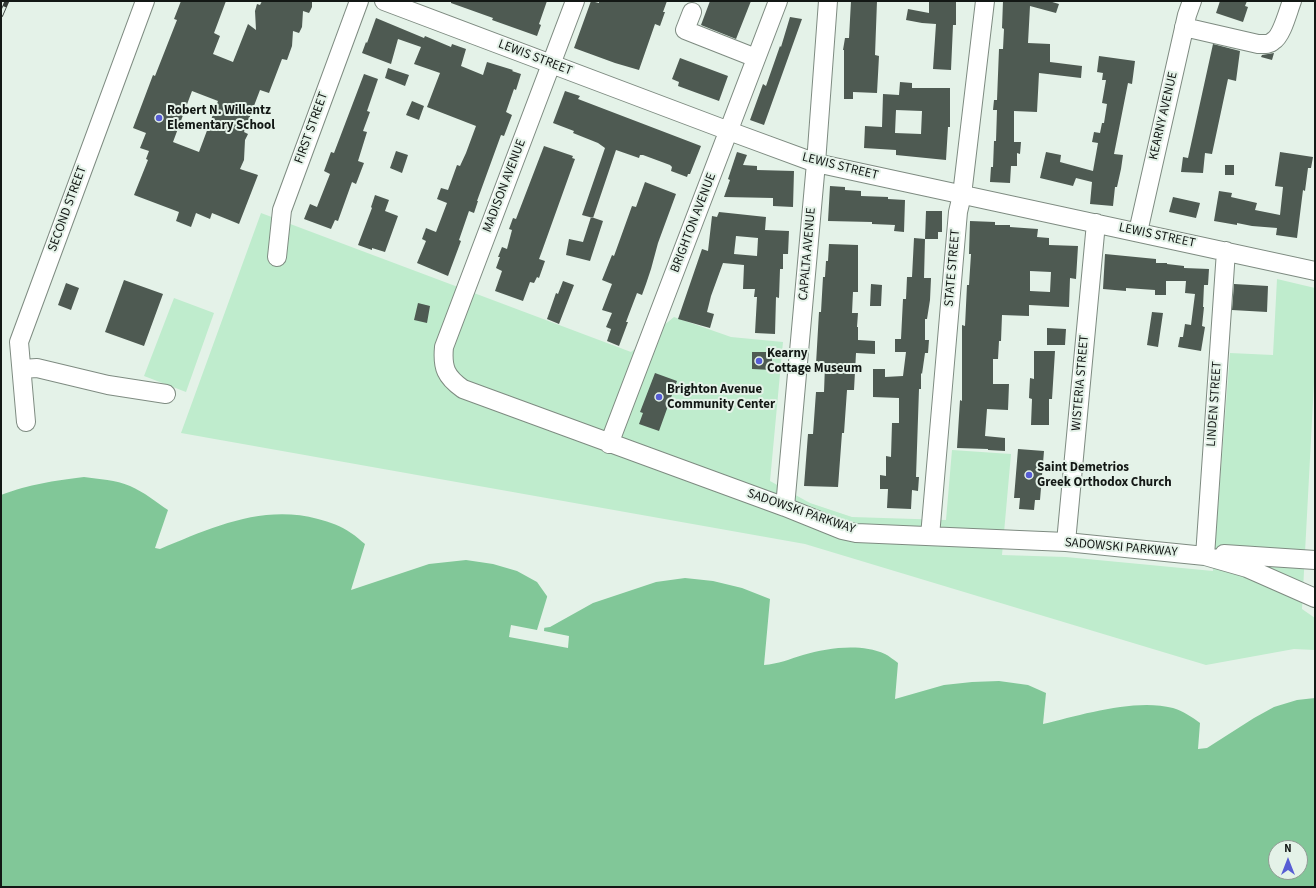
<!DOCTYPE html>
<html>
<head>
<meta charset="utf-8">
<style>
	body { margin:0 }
	#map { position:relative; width:1316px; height:888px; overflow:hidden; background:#e4f2e8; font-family:"Source Sans 3",sans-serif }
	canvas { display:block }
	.frame { position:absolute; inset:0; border:2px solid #131815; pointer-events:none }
	.north { position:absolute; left:1268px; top:840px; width:40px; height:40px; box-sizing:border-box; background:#e4f2e8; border:1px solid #909b94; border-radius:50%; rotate:0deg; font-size:11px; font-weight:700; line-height:16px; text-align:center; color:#131815 }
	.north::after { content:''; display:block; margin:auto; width:14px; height:18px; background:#575dd4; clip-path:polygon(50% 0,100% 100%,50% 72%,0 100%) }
</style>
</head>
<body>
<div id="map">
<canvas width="1316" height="888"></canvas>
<div class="frame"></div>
<div class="north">N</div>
</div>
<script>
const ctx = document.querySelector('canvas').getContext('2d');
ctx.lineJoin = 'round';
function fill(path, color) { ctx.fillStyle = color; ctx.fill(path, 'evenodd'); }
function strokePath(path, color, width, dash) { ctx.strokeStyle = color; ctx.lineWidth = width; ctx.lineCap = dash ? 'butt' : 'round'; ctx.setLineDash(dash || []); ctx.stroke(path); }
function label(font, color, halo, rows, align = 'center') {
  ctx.font = font + ' "Source Sans 3",sans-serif'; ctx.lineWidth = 4; ctx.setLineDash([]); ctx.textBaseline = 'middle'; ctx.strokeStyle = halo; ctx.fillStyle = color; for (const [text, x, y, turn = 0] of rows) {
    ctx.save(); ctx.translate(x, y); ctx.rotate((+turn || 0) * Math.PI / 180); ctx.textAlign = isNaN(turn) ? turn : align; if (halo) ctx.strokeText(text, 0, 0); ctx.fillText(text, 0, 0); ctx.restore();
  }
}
fill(new Path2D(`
	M261 213 631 352 674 317 731 337 783 342 770 481 810 503 852 517 946 520 952 450 1011 454 1002 555 1066 557 1213 571 1230 353 1273 355 1277 279 1315 288V364L1302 609 1315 618V650L1294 649 1206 665 805 544 181 433Z
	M174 298 214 313 186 392 144 376Z`), '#bfeccd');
fill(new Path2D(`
	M84 477C99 479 116 480 130 486 144 492 156 502 168 510L155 548 160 549C211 528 262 504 318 519 330 522 341 526 351 533 356 536 361 541 365 544L351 590 429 564 466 560 493 564 517 571 537 582 549 599 543 619V628L550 627 593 603 656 582 685 578 713 581 742 588 770 599 764 665C778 664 790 659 803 655 828 648 860 643 885 654 889 656 894 660 898 663L895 699 944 685 972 682 999 681 1028 685 1046 693 1043 724C1081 715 1135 698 1173 708 1183 711 1192 717 1200 723L1198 749 1207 748 1254 718 1274 707 1297 700 1315 698V887H1V495C31 484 52 481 84 477ZM1276 848H1300V872H1276Z`), '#81c798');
fill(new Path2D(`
	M548 594 551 599 545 620 544 631 569 636 568 648 509 637 511 625 537 630Z`), '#e4f2e8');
fill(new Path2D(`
	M181 1H226L214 33 220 36 213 54 233 62 248 24 256 30 255 11 257 4 260 5 262 1H312V7L309 13 303 11 302 27 299 33 293 31 292 46 287 60 282 59 269 93 260 90 244 132 248 134 245 140 244 160 240 169 258 175 239 224 212 213 210 219 196 213 191 227 176 221 179 212 134 195 148 160 146 159 149 151 140 148 146 133 133 128 153 75 155 76 177 20 174 19ZM192 91 218 101 199 152 173 142Z
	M451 1H547L539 24 541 25 537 36 492 20 493 18 451 3Z
	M591 1 599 3V1H667L663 12H665L660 26 655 24 639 70 615 63 574 48Z
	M710 1H751L736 39 701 25Z
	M851 1H877L875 55 879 56 877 93 853 92V99H844V50H843L845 38H849Z
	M929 1H956V25H953L951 70 933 69 936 24 922 23 906 20 908 9 929 13Z
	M1003 1H1049L1059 4 1056 13 1030 6 1028 43 1050 44V62L1082 66 1081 78 1039 73 1037 112 1014 111V142H1021L1020 154 1017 153V166H1011L1010 183 990 182 991 167H993L994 141H996L997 110H993L994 100H997L999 49H1003L1004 29 1002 28Z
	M1220 1H1247L1245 6 1248 7 1243 22 1216 13Z
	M790 17 802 19 764 125 750 120 763 84 766 86 780 46 781 47Z
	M376 18 424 38 425 36 451 47 452 44 466 49 461 66 483 75 487 62 513 70 512 71 521 74 516 90 514 89 506 112 512 115 504 136 501 135 477 201H478L474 213 469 211 459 240 461 241 448 276 417 263 426 241 422 239 426 228 436 232 447 203 437 199 441 188 448 190 457 165 460 166 466 153 476 126 427 107 440 73 414 64 421 47 398 39 391 64 362 53 366 42 367 43Z
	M1213 44 1240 51 1236 81 1228 79 1212 154 1205 153 1203 173 1181 172 1183 157 1188 158Z
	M1274 53 1272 60 1261 57 1262 55Z
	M1099 56 1135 61 1132 84 1128 83 1114 154 1123 155 1121 169 1117 187H1115L1113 206 1090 204 1092 182 1076 178 1073 186 1040 178 1046 152 1061 155 1060 162 1093 171 1098 143 1092 142 1094 132 1100 133 1102 123H1104L1107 104 1102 103 1106 80H1102L1103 73 1097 72Z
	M680 58 728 76 719 101 678 86 679 82 672 79Z
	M388 68 409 75 405 86 385 78Z
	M364 74 378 79 367 111 370 112 363 131 367 132 358 161 364 163 356 184 352 182 338 221 335 220 331 229 304 219 310 204 317 207 330 174 324 171 331 152 334 153Z
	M900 82 912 83V88H950V127H948L946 160 896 155V150L864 148 865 126 882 127 883 94 899 95ZM896 110 922 111 921 134 895 133Z
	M565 91 580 96 578 99 701 146 690 174H688L687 177 671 171 672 167 670 165 643 155H640L639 158 616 150 593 218 582 215 605 148 598 143 573 133 574 131 553 123Z
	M412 101 424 106 419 120 406 115Z
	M544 146 573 156 572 158 575 159 542 251 539 259 545 261 539 278 537 277 534 283 530 282 523 301 495 291 502 271 496 268 500 257H498L502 247 507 249 512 230 509 229 513 218 516 219Z
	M396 151 408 155 402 173 390 168Z
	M737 152 747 155 743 165 757 166V170L794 171 793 207 773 206V198L724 197 730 180 728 179Z
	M1280 152 1313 157 1311 168H1308L1305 191 1303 190 1297 238 1276 235 1277 228 1252 226 1237 223V225L1214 221 1219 191 1232 193 1231 197 1257 203 1255 210 1280 215 1283 187 1275 186Z
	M1225 165H1234V175H1225Z
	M645 182 676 194 658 243 651 269 646 284 642 295 637 293 626 322H628L619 346 607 341 611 329 606 327 612 313 602 310 612 284 602 280 612 255 614 256 632 206 636 207Z
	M830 186 845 187V190L861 191V196L888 197V199L905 200 904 232 894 231 895 225 872 224V222L828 221Z
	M375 195 389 200 385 211 398 216 385 252 372 248V250L358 245 372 208 371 207Z
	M1173 197 1200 203 1196 218 1169 212Z
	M926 211H942V232H938V239H925Z
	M719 212 766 217 765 230 789 231 788 254H783V269H780L779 298 776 297 775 334 755 333 757 297H754L755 289H743L744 265 723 263 711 296 707 312 714 314 710 328 678 319 702 249 708 251 712 216 717 217ZM736 236 758 238 757 256 734 254Z
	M591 217 603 221 590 261 566 255 569 239 583 242Z
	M970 221 995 222V225H1010V227L1038 229 1037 237 1049 238V245L1078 246 1076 279 1070 278 1069 307 1029 305V316L1002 315 1001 341H999L998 359H993V384H1009L1008 410 987 409 985 436 1005 438V451L988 450V449L957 448 960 400 962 401V325L965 326 967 285H969L971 254H969ZM1030 271 1051 272 1050 292 1030 291Z
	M914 238 925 239 924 278H931L930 300 927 319H925V340H929L928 353H925L922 374 921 373V389H919L916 477H919L918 491 912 490 911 509 887 508 888 489H880V475L886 476V456L891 457 892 423H899V398L873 397V369H885V377L903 376 906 352H895V339H901L903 299H906L907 277H912Z
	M829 244 858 245V292H853L852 313H858L857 327H858V340L875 341V354L856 353 854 390H847L844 433H842L838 487 804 486 808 434H813L816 392H824L825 365 816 364 819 312H821L823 277H825L826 261H828Z
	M1105 254 1156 259V263H1167V264L1184 266V268L1209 269 1208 285H1204L1203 307H1204L1202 326 1205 327 1201 351 1178 347 1180 337H1183L1185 324 1191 325 1195 294 1185 293 1186 281H1166V295H1155V290L1126 288V291L1103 289Z
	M124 280 163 294 144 346 105 332Z
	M563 281 574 285 559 324 547 319 556 293 558 294Z
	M66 283 79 288 71 310 58 305Z
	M871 284 882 285 881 306H870Z
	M1234 284 1268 286 1267 312 1232 310Z
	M418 303 430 306 427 323 414 320Z
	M1152 312 1163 313 1158 347 1147 345Z
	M1047 328 1066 329 1065 345H1047Z
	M1034 351H1055L1052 399H1049V425H1031L1032 399 1029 398 1030 378 1034 379Z
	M752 352H772V370L752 369Z
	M655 373 677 381 659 431 639 424 643 413 640 412Z
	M1018 449 1044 451 1040 500H1035L1034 510 1019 509 1020 498H1014Z`), '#4e5a52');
const minor = new Path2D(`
	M384 1 729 131 816 163 1315 271
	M575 1 444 347C442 368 446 377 463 389L785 507 842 530 856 533 1066 542 1205 556 1247 568 1315 598
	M692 12 685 30 756 58
	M1184 27 1258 44C1263 44 1269 45 1273 41 1282 36 1288 11 1292 1
	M1138 232 1187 15 1192 1
	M277 257 282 210 359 1
	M22 369 37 368 108 385 166 394
	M26 422 19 342 145 1
	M609 444 778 1
	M785 507 816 163 828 1
	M930 536 958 212 962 195 985 1
	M1066 542 1096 223
	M1224 554 1315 560
	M1205 556 1226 251`);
strokePath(minor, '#7e8b81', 20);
strokePath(minor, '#fff', 18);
const rail = new Path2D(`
	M1 15 7 1`);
strokePath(rail, '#363d39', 4.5);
strokePath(rail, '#e4f2e8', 3, [9]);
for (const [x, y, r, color] of [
	[159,118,4,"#575dd4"],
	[759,361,4,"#575dd4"],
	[659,397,4,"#575dd4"],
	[1029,475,4,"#575dd4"]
]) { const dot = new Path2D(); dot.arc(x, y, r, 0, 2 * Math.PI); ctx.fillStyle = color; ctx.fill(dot); strokePath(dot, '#e4f2e8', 1.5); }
label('13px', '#131815', '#e4f2e8', [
	["LEWIS STREET",535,58,21],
	["KEARNY AVENUE",1164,116,-77],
	["FIRST STREET",312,128,-70],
	["LEWIS STREET",840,167,14],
	["MADISON AVENUE",505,186,-69],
	["SECOND STREET",68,209,-70],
	["BRIGHTON AVENUE",694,223,-69],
	["LEWIS STREET",1157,236,12],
	["CAPALTA AVENUE",808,254,-85],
	["STATE STREET",953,268,-85],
	["WISTERIA STREET",1081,383,-85],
	["LINDEN STREET",1215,404,-86],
	["SADOWSKI PARKWAY",801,512,19],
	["SADOWSKI PARKWAY",1121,548,5]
]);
label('bold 13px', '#131815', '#e4f2e8', [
	["Robert N. Willentz",167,111],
	["Elementary School",167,126],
	["Kearny",767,354],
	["Cottage Museum",767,369],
	["Brighton Avenue",667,390],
	["Community Center",667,405],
	["Saint Demetrios",1037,468],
	["Greek Orthodox Church",1037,483]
], 'left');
</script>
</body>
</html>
